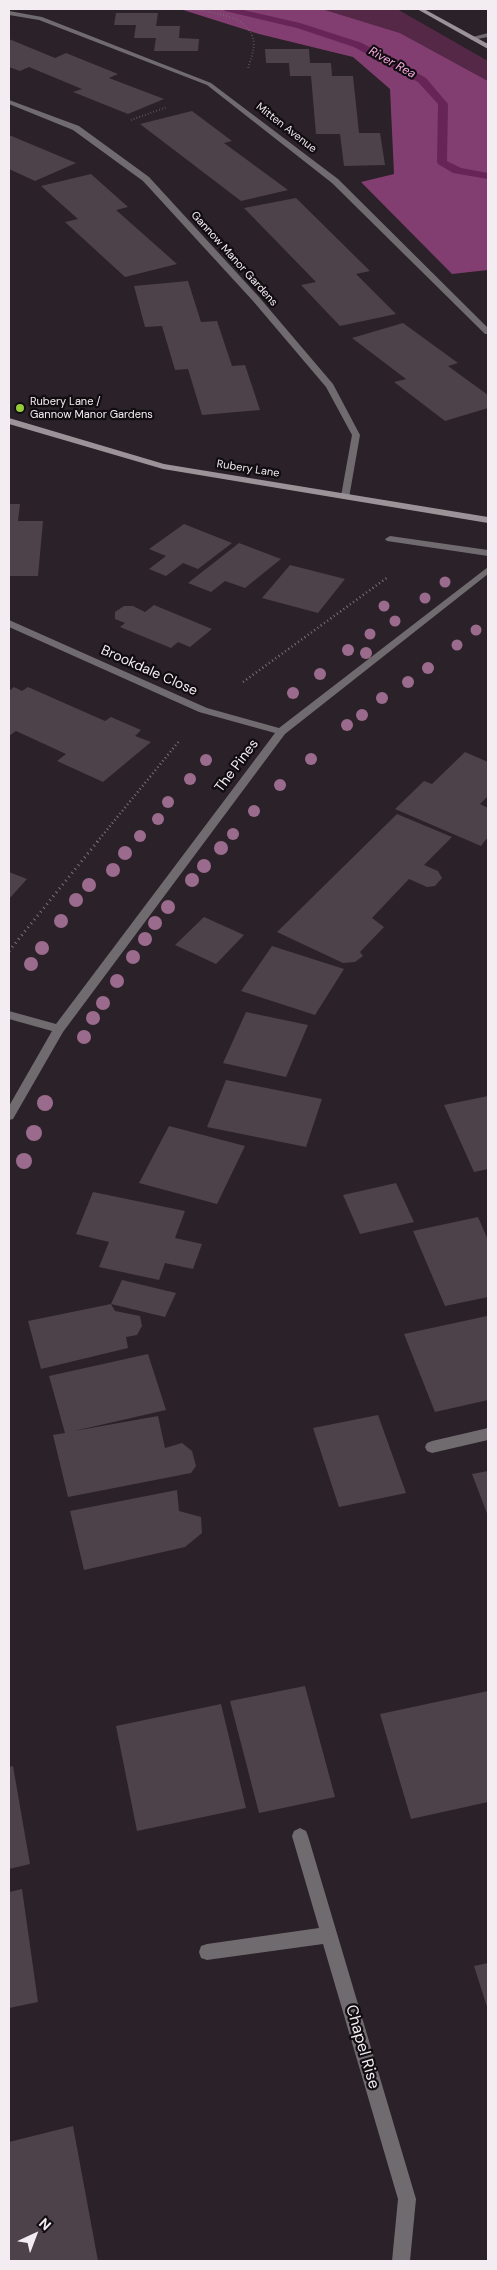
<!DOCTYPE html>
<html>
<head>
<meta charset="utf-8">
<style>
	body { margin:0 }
	#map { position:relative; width:497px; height:2270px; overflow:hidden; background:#2b2128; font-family:"DM Sans",sans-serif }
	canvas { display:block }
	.frame { position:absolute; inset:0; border:10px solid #f3ecf1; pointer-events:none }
	.north { position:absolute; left:10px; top:2210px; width:50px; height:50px; -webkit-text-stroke:4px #100c0f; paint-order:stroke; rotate:43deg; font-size:14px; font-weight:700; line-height:20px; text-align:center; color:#f3ecf1 }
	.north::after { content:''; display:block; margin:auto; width:18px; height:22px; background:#f3ecf1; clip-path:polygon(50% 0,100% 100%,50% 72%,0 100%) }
</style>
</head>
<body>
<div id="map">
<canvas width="497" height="2270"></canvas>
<div class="frame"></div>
<div class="north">N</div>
</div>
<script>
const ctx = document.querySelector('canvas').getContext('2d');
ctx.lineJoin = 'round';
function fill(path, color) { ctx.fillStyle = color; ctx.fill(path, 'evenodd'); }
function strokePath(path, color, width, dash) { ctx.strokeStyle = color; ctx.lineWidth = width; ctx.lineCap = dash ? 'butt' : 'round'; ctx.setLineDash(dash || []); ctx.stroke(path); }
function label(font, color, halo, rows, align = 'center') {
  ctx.font = font + ' "DM Sans",sans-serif'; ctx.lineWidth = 4.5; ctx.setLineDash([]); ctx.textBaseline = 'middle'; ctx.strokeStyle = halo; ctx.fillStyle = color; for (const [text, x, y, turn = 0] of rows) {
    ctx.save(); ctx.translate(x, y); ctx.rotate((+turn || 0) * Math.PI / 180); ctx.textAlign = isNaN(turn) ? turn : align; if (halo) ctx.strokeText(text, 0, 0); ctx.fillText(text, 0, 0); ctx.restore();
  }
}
fill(new Path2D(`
	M322 9H397L488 61V81L400 33Z`), '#552848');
fill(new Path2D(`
	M180 9H322L400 33 488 81V270L452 274 361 182 394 174 390 89 353 57 259 34Z`), '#823e70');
fill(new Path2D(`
	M223 9H239L300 23 362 43 426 78 448 104 447 161 461 168 488 173V179L453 173 438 164 437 162 438 104 418 82 354 47 297 28 225 11Z`), '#672557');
fill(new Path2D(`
	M116 13H158L156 26H180L179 38 199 39 198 51H154L156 38H134L136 25H114Z
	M9 39 55 58 66 53 118 74 109 78 164 99 128 114 73 92 82 89 29 67 20 71 9 67Z
	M265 49H309L310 63H331L332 76H353L359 133H380L385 165 344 166 340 134H316L311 76H290L289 63H266Z
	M192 111 232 141 224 143 288 190 241 201 140 124Z
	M9 135 76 163 35 181 9 169Z
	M91 174 128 207 116 210 177 264 125 277 65 222 78 219 41 186Z
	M296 198 370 271 356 274 396 314 340 326 301 285 316 282 244 208Z
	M188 281 201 322 217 321 232 366 245 365 260 410 202 415 188 369 175 370 162 326 145 327 134 286Z
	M403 323 458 363 448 366 488 395V408L445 421 394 382 406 379 352 338Z
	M9 504H20L18 521H43L38 576H9Z
	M184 524 232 543 198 569 183 563 166 576 149 569 166 556 149 549Z
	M239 543 281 559 245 588 225 581 211 592 188 583Z
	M290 565 345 579 318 613 262 598Z
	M154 605 212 629 190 647 178 642 171 648 120 627 125 623 115 619V612L124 606H133L145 612Z
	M14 687 22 691 28 687 105 721 111 717 141 730 135 736 151 742 103 782 57 761 66 754 16 731 9 736V691Z
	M465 752 488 762V796L480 804 488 808V837L481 846 395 809 424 781 432 784Z
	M397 814 452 837 424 865 438 871 442 878 435 886 427 887 409 879 372 918 384 927 360 952 363 956 355 962 343 963 277 932Z
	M9 872 27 879 9 899Z
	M204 917 244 935 216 964 175 945Z
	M272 946 344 969 315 1015 241 991Z
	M246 1012 308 1025 286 1077 223 1063Z
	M226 1080 322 1099 306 1147 207 1127Z
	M488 1096V1169L474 1172 444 1105Z
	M169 1126 245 1146 217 1204 139 1183Z
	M396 1183 414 1222 360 1234 343 1195Z
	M93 1192 185 1211 175 1238 202 1244 193 1269 165 1263 159 1280 99 1267 109 1242 76 1234Z
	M478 1217 488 1240V1297L445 1306 413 1231Z
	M122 1280 176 1293 165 1317 111 1304Z
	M111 1304 115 1311 140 1316 142 1326 137 1335 126 1337 128 1348 41 1369 28 1321Z
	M487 1316 488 1400 435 1412 404 1334Z
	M148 1354 166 1410 74 1431 158 1416 165 1448 182 1443 192 1451 196 1466 191 1473 68 1497 53 1435 65 1433 49 1376Z
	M378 1415 406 1493 339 1507 313 1428Z
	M488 1471V1516L472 1474Z
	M177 1490 179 1511 201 1517 202 1533 185 1547 84 1570 70 1511Z
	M305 1686 335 1797 259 1813 230 1701Z
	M488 1691V1802L411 1819 380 1714Z
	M221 1704 246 1808 137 1831 116 1726Z
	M13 1766 30 1864 9 1869V1767Z
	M22 1889 38 2002 9 2008V1892Z
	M488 1963V2010L474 1966Z
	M73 2126 98 2261H9V2142Z`), '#4e424a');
strokePath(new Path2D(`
	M188 9C208 12 246 14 253 38 256 48 250 60 248 69
	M131 120 167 107`), '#7c7379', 2, [0.5, 2.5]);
strokePath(new Path2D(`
	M243 682 388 577
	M97 842 180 740`), '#7c7379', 2.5, [1, 3]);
strokePath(new Path2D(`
	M9 951 98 841`), '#7c7379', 3, [1, 4]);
fill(new Path2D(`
	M390 536 488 550V556L387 541 385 539Z`), '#706b6e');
fill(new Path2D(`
	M9 11 42 17 211 83 338 179 488 328V334H485L332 183 207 85 39 20 9 15Z
	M488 33V37L472 40 469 38Z
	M9 100 79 126 149 177 259 297 333 384 360 435 349 498 341 496 352 435 326 387 253 301 143 181 73 130 9 104Z
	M488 567V574L285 734 63 1032 13 1119 9 1120V1106L52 1031 9 1019V1011L56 1024 275 733 199 712 9 627V620L207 708 279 728Z
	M488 1428V1440L432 1453 427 1451 425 1447 427 1443 432 1441Z
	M300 1828 306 1831 308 1836 416 2199 410 2261H392L398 2199 323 1944 207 1960 201 1958 199 1952 201 1946 207 1944 319 1928 292 1836 294 1831Z`), '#706b6e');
fill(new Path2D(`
	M417 9H424L488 44V49Z
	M9 418 164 464 488 517V523L163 469 9 424Z`), '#9c9398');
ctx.fillStyle = '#9b6b8d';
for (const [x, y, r] of [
	[445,582,5.5],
	[425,598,5.5],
	[384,606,5.5],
	[395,621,5.5],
	[476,630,5.5],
	[370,634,5.5],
	[457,645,5.5],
	[348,650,6],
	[366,653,6],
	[428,668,6],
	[320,674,6],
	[408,682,6],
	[293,693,6],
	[382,698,6],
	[362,715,6],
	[347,725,6],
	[311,759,6],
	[206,760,6],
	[190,779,6],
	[280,785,6],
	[168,802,6],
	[254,811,6],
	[158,819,6],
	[233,834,6],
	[140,836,6],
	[221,848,7],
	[125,853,7],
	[204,866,7],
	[113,870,7],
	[192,880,7],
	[89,885,7],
	[76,900,7],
	[168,907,7],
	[61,921,7],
	[155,923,7],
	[145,939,7],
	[42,948,7],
	[133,957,7],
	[31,964,7],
	[117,981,7],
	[103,1003,7],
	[93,1018,7],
	[84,1037,7],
	[45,1103,8],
	[34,1133,8],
	[24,1161,8]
]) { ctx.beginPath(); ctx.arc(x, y, r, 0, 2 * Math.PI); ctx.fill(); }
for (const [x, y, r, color] of [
	[20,408,5,"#94cc3b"]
]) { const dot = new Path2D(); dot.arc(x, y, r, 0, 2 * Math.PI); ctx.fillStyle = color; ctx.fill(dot); strokePath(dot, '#100c0f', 2); }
label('11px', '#f3ecf1', '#100c0f', [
	["Mitten Avenue",286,128,38],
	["Gannow Manor Gardens",234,259,48],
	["Rubery Lane",248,469,9]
]);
label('11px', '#f3ecf1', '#100c0f', [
	["Rubery Lane /",30,402],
	["Gannow Manor Gardens",30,415]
], 'left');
label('italic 12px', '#fbace3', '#100c0f', [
	["River Rea",392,63,29]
]);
label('14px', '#f3ecf1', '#100c0f', [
	["Brookdale Close",149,671,24],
	["The Pines",237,766,-53]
]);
label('16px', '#f3ecf1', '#100c0f', [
	["Chapel Rise",362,2047,74]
]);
</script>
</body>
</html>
